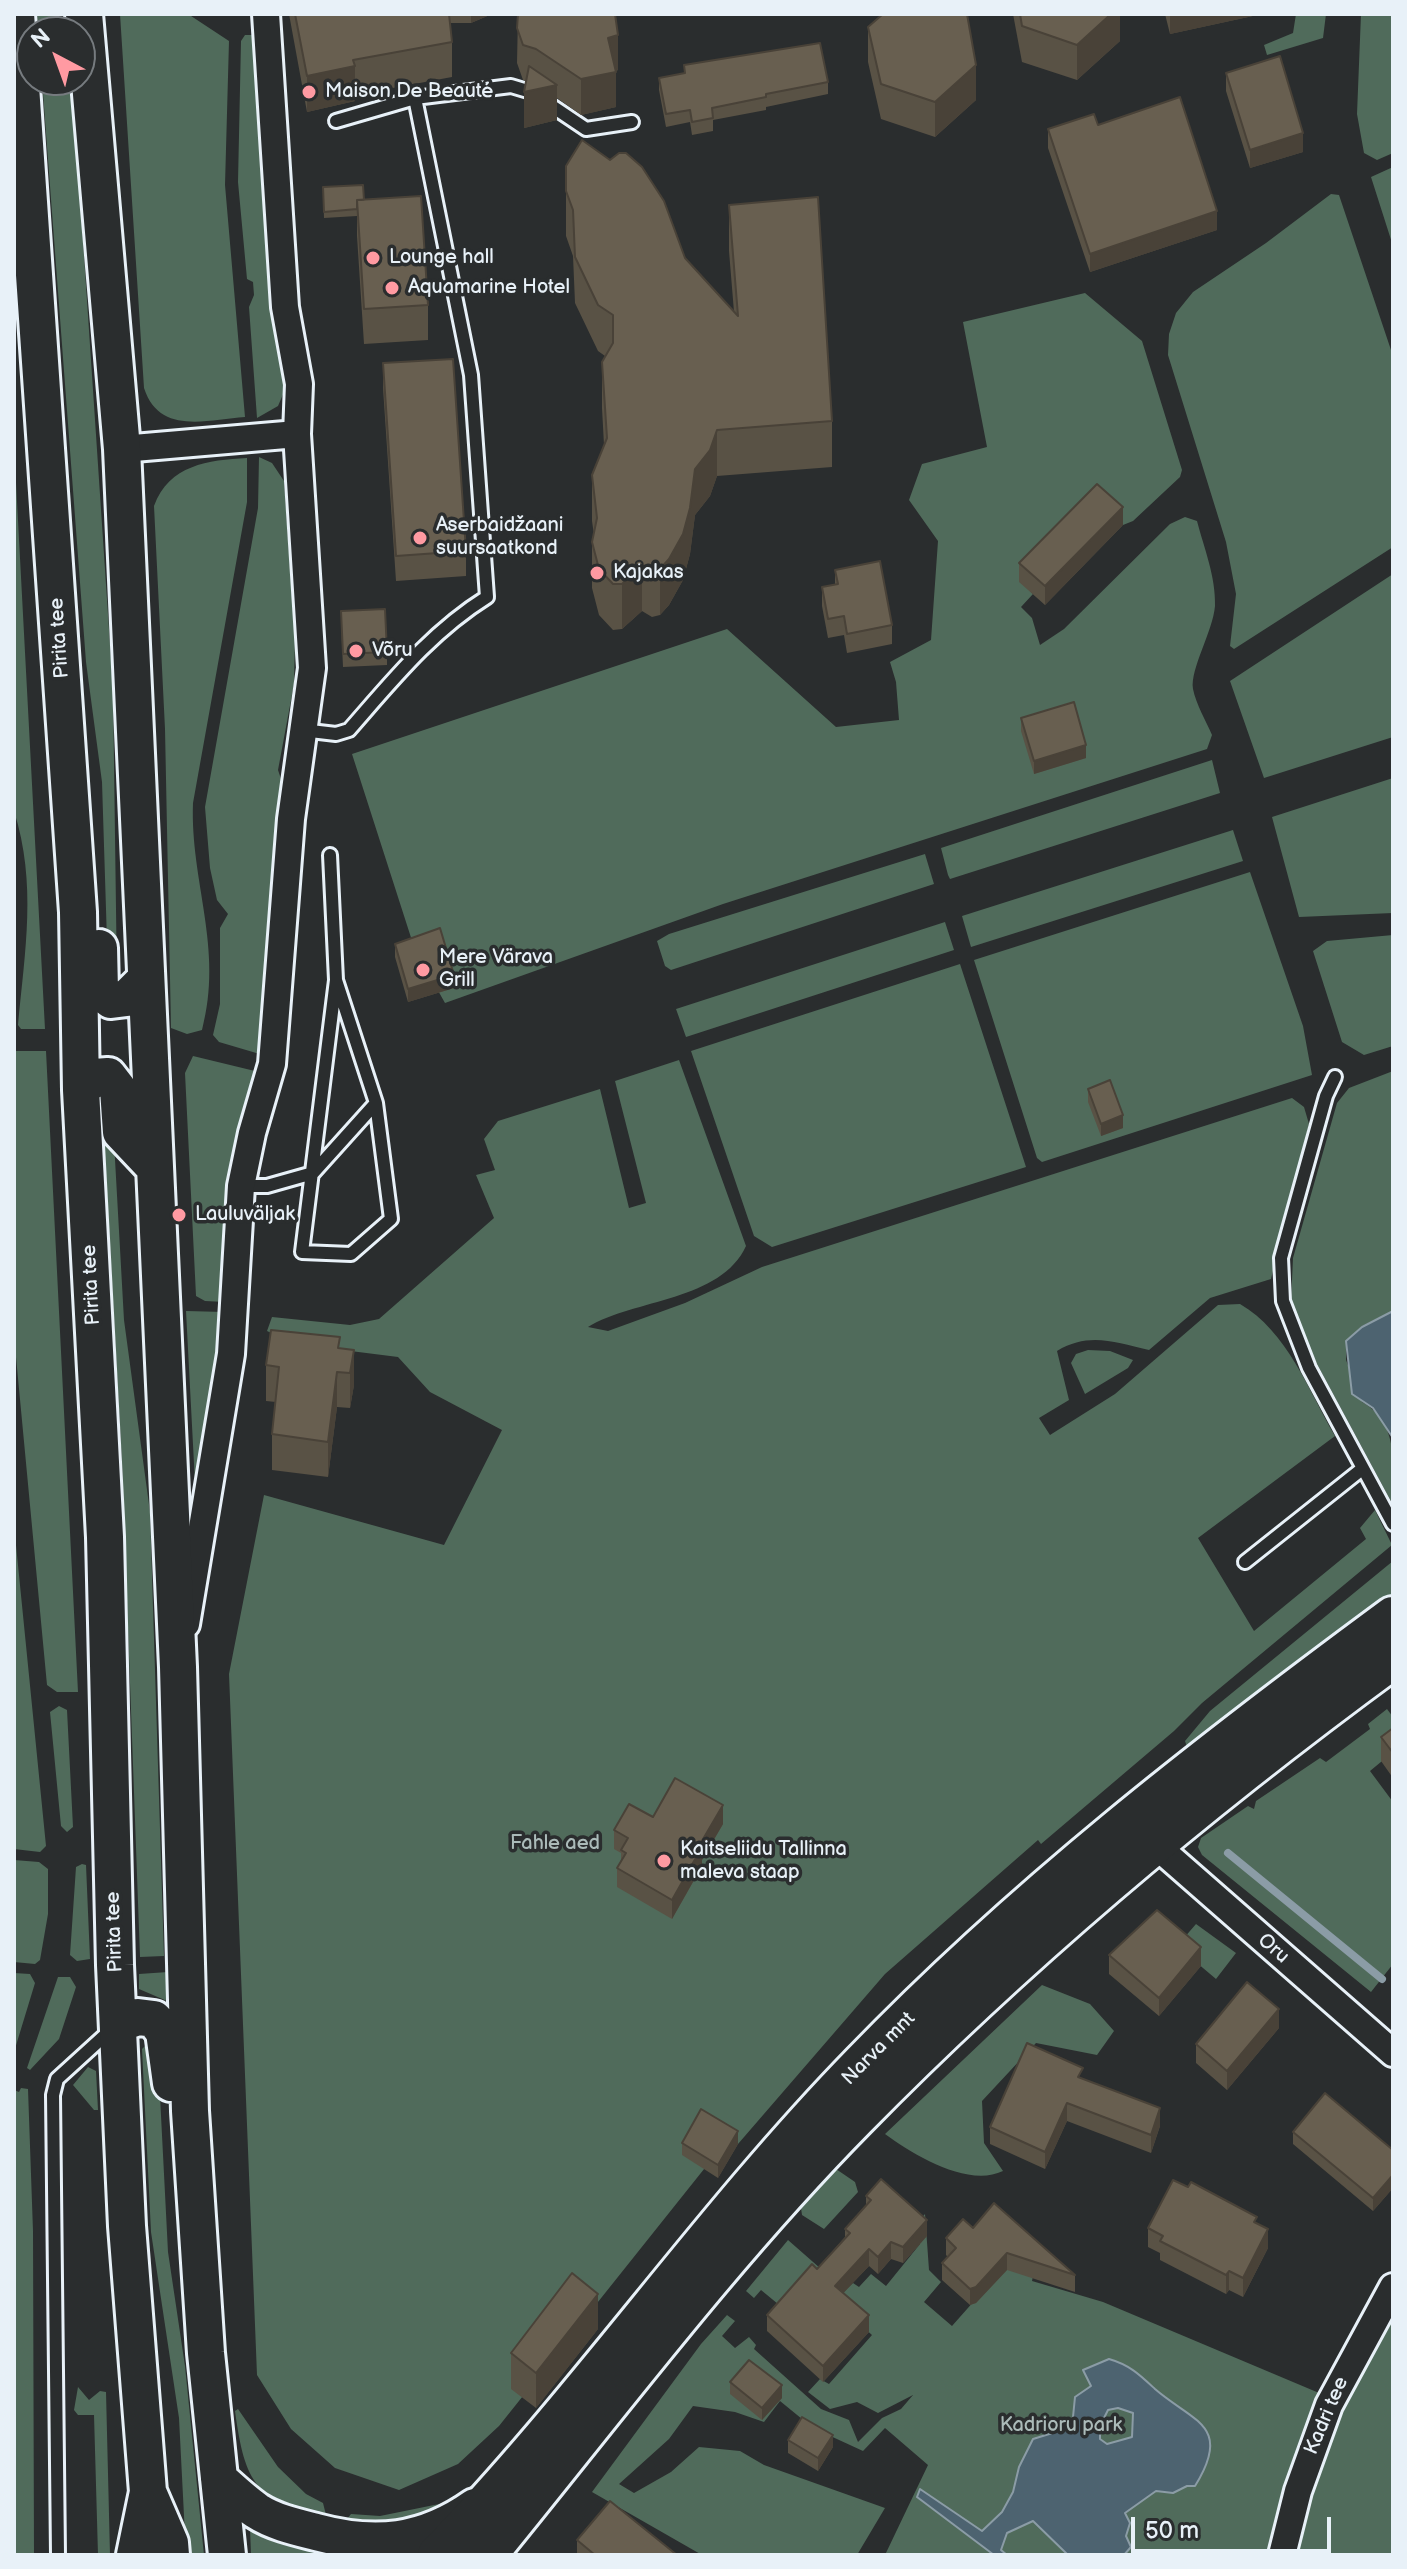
<!DOCTYPE html>
<html>
<head>
<meta charset="utf-8">
<style>
	body { margin:0 }
	#map { position:relative; width:1407px; height:2569px; overflow:hidden; background:#2a2d2e; font-family:"Balsamiq Sans",sans-serif }
	canvas { display:block }
	.frame { position:absolute; inset:0; border:16px solid #e8f1f8; pointer-events:none }
	.north { position:absolute; left:16px; top:16px; width:80px; height:80px; box-sizing:border-box; background:#2a2d2e; border:2px solid #767b7f; border-radius:50%; rotate:319deg; font-size:22px; font-weight:700; line-height:32px; text-align:center; color:#e8f1f8 }
	.north::after { content:''; display:block; margin:auto; width:28px; height:36px; background:#ff9aa2; clip-path:polygon(50% 0,100% 100%,50% 72%,0 100%) }
	.scale { position:absolute; left:1131px; top:2517px; width:200px; height:36px; box-sizing:border-box; border:4px solid #e8f1f8; border-top:0; padding-left:10px; font-size:24px; line-height:28px; white-space:nowrap; color:#e8f1f8; -webkit-text-stroke:6px #2a2d2e; paint-order:stroke }
</style>
</head>
<body>
<div id="map">
<canvas width="1407" height="2569"></canvas>
<div class="frame"></div>
<div class="north">N</div>
<div class="scale">50 m</div>
</div>
<script>
const ctx = document.querySelector('canvas').getContext('2d');
ctx.lineJoin = 'round';
function fill(path, color) { ctx.fillStyle = color; ctx.fill(path, 'evenodd'); }
function strokePath(path, color, width, dash) { ctx.strokeStyle = color; ctx.lineWidth = width; ctx.lineCap = dash ? 'butt' : 'round'; ctx.setLineDash(dash || []); ctx.stroke(path); }
function label(font, color, halo, rows, align = 'center') {
  ctx.font = font + ' "Balsamiq Sans",sans-serif'; ctx.lineWidth = 7; ctx.setLineDash([]); ctx.textBaseline = 'middle'; ctx.strokeStyle = halo; ctx.fillStyle = color; for (const [text, x, y, turn = 0] of rows) {
    ctx.save(); ctx.translate(x, y); ctx.rotate((+turn || 0) * Math.PI / 180); ctx.textAlign = isNaN(turn) ? turn : align; if (halo) ctx.strokeText(text, 0, 0); ctx.fillText(text, 0, 0); ctx.restore();
  }
}
fill(new Path2D(`
	M37 14H58L61 32H38Z
	M120 14H188L229 41 225 185 245 417C206 420 159 435 144 388Z
	M1296 14H1326L1323 38 1267 55 1264 45 1293 33Z
	M1361 14H1393V153L1377 160 1364 153 1357 114Z
	M245 35H253L260 84 287 385 278 406 257 418 249 307 254 295 253 282 247 279 238 182 241 41Z
	M42 80H68L75 121 113 689 117 982 108 973 102 782 86 662Z
	M1393 167V246L1371 177Z
	M1331 194 1339 195 1393 356V547L1234 649 1230 646 1236 594 1226 542 1168 355 1169 334 1176 313 1193 292 1266 243Z
	M1085 293 1142 341 1182 470 1180 477 1133 521 1123 525 1098 503 1020 581 1033 594 1021 607 1032 618 1040 645 1064 629 1170 524 1185 517 1197 521C1204 548 1216 577 1215 606 1213 631 1190 669 1193 689 1196 704 1206 721 1212 735L1207 749 723 904 445 1003 415 950 352 754 727 629 836 727 899 720 896 682 890 662 931 640 938 541 909 500 922 464 987 447 963 322Z
	M14 445 45 1029H21L18 1025C25 950 37 884 14 811Z
	M259 457 272 463 284 481 295 639 294 684 278 770 284 788 263 1055 219 1042 213 1035 220 1004V928L228 914 217 900 210 868 205 807 258 508Z
	M247 458V502L193 803C190 882 224 948 202 1030L187 1034 171 1028 165 729 154 506C169 465 208 460 247 458Z
	M1393 574V737L1264 778 1230 681Z
	M1212 760 1220 793 950 879 948 875 941 848Z
	M1393 778V913L1299 917 1272 817Z
	M1233 830 1243 861 971 947 962 916Z
	M925 854 934 884 671 970 665 966 657 941 669 934Z
	M1250 872 1303 1026 1312 1075 1042 1162 1037 1158 974 960Z
	M945 922 954 950 686 1037 676 1009Z
	M1393 935V1046L1364 1055 1342 1042 1313 951 1327 941Z
	M960 964 1026 1167 772 1247 754 1236 691 1051Z
	M16 1051H46L78 1692H57L47 1685 14 1336Z
	M193 1056 259 1072 225 1302 205 1301 196 1296 185 1073Z
	M679 1060 746 1246C721 1301 634 1299 588 1327L608 1331 685 1303 762 1267 1292 1098 1304 1107 1309 1124 1271 1279 1210 1298 1149 1350C1114 1342 1089 1332 1057 1351L1069 1400 1039 1418 1050 1435 1115 1394 1218 1305 1240 1304C1287 1331 1309 1391 1335 1436L1198 1538 1254 1631 1366 1539 1360 1528 1375 1510 1392 1545 1202 1703 1174 1731 1041 1844 1038 1840 885 1974 738 2144 728 2139 499 2426 458 2464 399 2490 335 2468 291 2429 257 2375 229 1674 264 1495 444 1545 502 1430 430 1392 398 1357 295 1344 267 1331 272 1317 350 1325 379 1319 494 1218 476 1175 495 1170 484 1139 498 1121 600 1089 629 1208 646 1203 615 1081Z
	M1393 1071V1311L1362 1326 1346 1342V1360L1362 1402C1400 1423 1393 1467 1393 1505L1303 1338 1291 1303 1293 1258 1337 1103 1349 1088Z
	M102 1104 112 1106 124 1320 150 1512 164 1956 140 1957 122 1463Z
	M186 1311 224 1312 196 1502Z
	M1088 1350 1110 1351 1133 1360 1128 1368 1085 1394 1071 1363 1076 1354Z
	M14 1525 46 1846 40 1852 14 1849Z
	M1393 1561V1594L1187 1747 1185 1741 1210 1711Z
	M59 1706 67 1710 73 1827 67 1832 61 1826 50 1712Z
	M1387 1709 1393 1717V1752L1370 1771 1393 1802V1964L1371 1992 1202 1855 1198 1847 1201 1838 1248 1806 1254 1809 1256 1801 1320 1758 1326 1762 1370 1729 1368 1724Z
	M14 1860 39 1862 48 1869V1914L40 1960 35 1964 14 1962Z
	M82 1864 86 1865 90 1959 77 1961 70 1955 76 1867Z
	M1196 1924 1236 1953 1216 1979 1177 1946Z
	M168 1972 167 2001 139 1989V1974Z
	M14 1973 30 1974 35 1983 14 2052Z
	M58 1977H70L76 1987 59 2039 30 2070 27 2068Z
	M1042 1985 1090 2004 1114 2031 1097 2055 1036 2043 982 2101 984 2143 1003 2171C968 2188 914 2155 885 2134Z
	M148 2043 158 2057 168 2252 185 2366 204 2555H186L179 2418 151 2232 142 2049Z
	M88 2067 96 2071 98 2110H94L73 2085Z
	M21 2088 28 2089 33 2231 34 2555H14V2090L19 2092Z
	M836 2169 855 2182 858 2192 824 2229 802 2215 801 2208Z
	M925 2214 929 2270 941 2282 924 2302 952 2326 1013 2257 1033 2276 1032 2281 1103 2302 1331 2398 1393 2287V2555H885L928 2465 885 2428 863 2451 813 2428 780 2401 764 2422 735 2412 693 2406 669 2439 619 2484 634 2493 671 2472 699 2447 740 2451 764 2465 885 2508 857 2555H702L592 2492 701 2344 727 2315 735 2321 722 2336 735 2348 749 2337 756 2345 754 2349 821 2409 849 2420 858 2442 882 2418 901 2409 913 2395 878 2413 857 2402 830 2409 808 2392 820 2379 829 2384 872 2335 812 2281 778 2304 761 2290 754 2298 746 2291 788 2240 845 2290 853 2283 859 2287 871 2274 886 2286 920 2244 916 2225Z
	M78 2387 89 2400 100 2391 106 2392 110 2555H98L94 2415H78L74 2410Z
	M238 2409 278 2467 306 2494 323 2503 327 2519C256 2500 245 2485 235 2411Z
	M444 2503 447 2509 400 2525 344 2523 351 2514 380 2516Z
	M250 2528 321 2546 318 2555H251Z`), '#506b5b');
const water = new Path2D(`
	M1393 1311V1438L1373 1408 1352 1394 1346 1341 1362 1327Z
	M1109 2359C1130 2365 1140 2375 1155 2389 1193 2422 1233 2425 1195 2486H1187L1173 2493 1156 2491 1125 2513 1130 2523 1126 2536 1131 2547 1124 2555H1068L1033 2521 1007 2533 1001 2550 1007 2555H994L917 2497 920 2489 982 2531 1002 2512 1013 2492 1019 2467 1033 2439 1072 2427 1075 2397 1091 2386 1083 2370ZM1118 2408 1133 2413 1132 2437 1107 2444 1100 2439V2426L1108 2410Z`);
fill(water, '#4d6370');
strokePath(water, '#8b9ca6', 2);
strokePath(new Path2D(`
	M1228 1853 1382 1979`), '#8b9ca6', 8);
const service = new Path2D(`
	M415 98 511 86 531 92 586 129 632 122
	M302 730 336 734 349 730C392 681 431 632 487 597L471 375 415 98 336 121
	M330 855 336 980
	M1335 1077 1326 1096 1281 1258 1283 1301 1309 1368 1393 1524
	M241 1186H267L313 1173 376 1103 391 1219 351 1254 302 1252 336 980 376 1103
	M1245 1562 1362 1469
	M58 2555 53 2095 57 2079 113 2028`);
const minor = new Path2D(`
	M122 449 297 434
	M186 1624 231 1354 241 1186 252 1133 272 1064 291 819 312 668 297 434 299 384 285 307 266 14
	M1143 1834 1393 2053
	M1282 2555 1298 2491 1329 2405 1393 2287`);
const secondary = new Path2D(`
	M16 14 78 912 81 1090 105 1537 115 1965 127 2226 148 2492 135 2555
	M84 14 122 449 178 1667 190 2111 206 2353 227 2555
	M99 948 100 991 111 1000 127 998 146 979
	M81 1090 95 1077 108 1076 118 1089 121 1132 154 1167
	M118 2024 138 2017 154 2019 164 2032 171 2083
	M219 2479C231 2490 244 2502 257 2511 274 2522 296 2527 316 2532 375 2548 424 2543 475 2507
	M148 2492 170 2543 171 2555`);
const primary = new Path2D(`
	M438 2555C588 2400 711 2219 862 2064 1023 1897 1206 1755 1393 1617
	M486 2555C606 2408 722 2253 855 2118 1020 1950 1203 1797 1393 1658`);
strokePath(service, '#e8f1f8', 18);
strokePath(minor, '#e8f1f8', 32);
strokePath(secondary, '#e8f1f8', 42);
strokePath(primary, '#e8f1f8', 46);
strokePath(service, '#2a2d2e', 12);
strokePath(minor, '#2a2d2e', 26);
strokePath(secondary, '#2a2d2e', 36);
strokePath(primary, '#2a2d2e', 40);
fill(new Path2D(`
	M289 14H492L471 23H450L452 42V77L355 95V101L307 112Z
	M518 14 618 70 616 71V107L581 115 557 98V120L524 128 526 81 523 80 517 63Z
	M1013 14H1120V41L1077 80 1022 62Z
	M1165 14H1262L1170 34Z
	M868 27 976 100 935 137 881 119 868 62Z
	M684 65 828 82V94L766 107V110L713 120V131L692 135 690 122 666 127 659 90V78L684 73Z
	M1226 73 1303 152 1250 168 1226 91Z
	M1098 125 1217 230 1090 272 1048 148V129Z
	M566 166 685 258 734 312 729 251V205L832 421V467L717 476 710 496 695 515 690 554 683 580 669 605 660 615 652 617 642 611 622 629 613 630 599 615 592 588V542L594 535 592 521V475L604 445 602 408V362L605 356 598 351 575 303 573 256 566 236Z
	M323 187 364 200 428 305V340L364 344 357 236V216L324 218Z
	M383 363 466 551V576L396 581 383 388Z
	M1123 525 1045 605 1019 582V563Z
	M835 570 892 625V644L847 653 844 635 828 638 822 606V587L835 584Z
	M341 624 387 652V665L343 667Z
	M1021 718 1086 758 1034 774 1021 731Z
	M395 944 454 988 408 1002 395 957Z
	M1088 1089 1123 1128 1101 1136 1088 1102Z
	M340 1348 354 1350V1385L350 1408 337 1407 328 1477 272 1470V1434L276 1402 266 1401V1365Z
	M1393 1728V1778L1381 1761V1737Z
	M653 1817 723 1824 702 1860V1866L672 1919 617 1887V1868L621 1860V1853L614 1849V1830Z
	M1109 1955 1201 1966 1159 2016 1109 1974Z
	M1279 2028 1227 2090 1196 2063V2044Z
	M1083 2079 1160 2126 1151 2153 1067 2121 1045 2169 990 2144V2127Z
	M1293 2132 1393 2150V2188L1373 2211 1293 2144Z
	M682 2143 738 2144 718 2178 682 2155Z
	M866 2196 927 2236 903 2263 891 2259 878 2274 869 2266 843 2293 869 2332 823 2382 767 2331V2315L817 2269 845 2237V2229L866 2206Z
	M1257 2224 1268 2248 1243 2297 1229 2290 1226 2294 1160 2260V2253L1148 2247V2228Z
	M973 2228 1075 2275V2292L1007 2270 976 2303 970 2305 942 2280V2263L948 2257 946 2255V2238Z
	M598 2329 536 2408 511 2389V2353Z
	M730 2382 782 2398 762 2420 730 2394Z
	M788 2440 833 2447 818 2471 788 2453Z
	M577 2540 677 2555H577Z`), '#595245');
fill(new Path2D(`
	M471 14H492L471 23Z
	M1111 14H1120V41L1077 80V45Z
	M1170 14H1262L1170 34Z
	M618 35V70L608 73V38Z
	M976 65V100L935 137V102Z
	M355 66V101L307 112V76Z
	M616 72V107L581 115V79Z
	M557 85V120L524 128V92Z
	M1303 133V152L1250 168V150Z
	M1217 211V230L1090 272V254Z
	M717 430V476L710 496 695 515 690 554 683 580 669 605 660 615V569L695 469Z
	M1123 507V525L1045 605V586Z
	M642 565V611L622 629V584Z
	M1086 745V758L1034 774V761Z
	M454 975V988L408 1002V989Z
	M1123 1115V1128L1101 1136V1124Z
	M354 1350V1385L350 1408V1373Z
	M337 1372V1407L328 1477V1442Z
	M723 1805V1824L702 1860V1866L672 1919V1900L699 1846Z
	M1201 1947V1966L1159 2016V1998Z
	M1279 2009V2028L1227 2090V2071Z
	M1067 2103V2121L1045 2169V2152Z
	M1160 2108V2126L1151 2153V2135Z
	M738 2131V2144L718 2178V2165Z
	M1393 2175V2188L1373 2211V2198Z
	M927 2220V2236L903 2263V2247Z
	M1268 2229V2248L1243 2297V2278Z
	M891 2242V2259L878 2274V2257Z
	M869 2249V2266L835 2302V2286Z
	M1007 2253V2270L976 2303 970 2305V2289Z
	M1229 2271V2290L1226 2294V2275Z
	M598 2294V2329L536 2408V2373Z
	M869 2315V2332L823 2382V2366Z
	M782 2385V2398L762 2420V2408Z
	M833 2435V2447L818 2471V2458Z`), '#494238');
const building = new Path2D(`
	M295 14H449L452 42 353 60 355 66 307 76Z
	M518 14H615L618 35 608 38 616 72 581 79 536 49 523 45 517 28Z
	M883 14H967L976 65 935 102 881 84 868 27Z
	M1020 14H1111L1077 45 1022 26Z
	M820 43 828 82 766 94V97L712 108 713 118 692 122 690 110 666 114 659 78 685 73 684 65Z
	M1280 56 1303 133 1250 150 1226 73Z
	M529 66 557 85 524 92Z
	M1180 97 1217 211 1090 254 1048 129 1094 114 1098 125Z
	M582 140 610 160 619 153H626L642 167 664 201 685 258 738 316 729 205 818 197 832 421 717 430 710 450 695 469 690 508 683 534 669 559 660 569 652 571 642 565 622 584H613L599 569 592 542 597 518 592 475 607 438 602 362 613 343V315L598 305 575 257 573 210 566 191V166Z
	M363 185 364 200H357V209L324 212 323 187Z
	M421 196 428 305 364 309 357 200Z
	M453 359 466 551 396 556 383 363Z
	M1097 484 1123 507 1045 586 1019 563Z
	M880 561 892 625 847 634 844 616 828 619 822 587 838 584 835 570Z
	M385 609 387 652 343 654 341 611Z
	M1074 702 1086 745 1034 761 1021 718Z
	M440 928 454 975 408 989 395 944Z
	M1110 1080 1123 1115 1101 1124 1088 1089Z
	M271 1330 340 1337 338 1348 354 1350 350 1373 337 1372 328 1442 272 1434 279 1367 266 1365Z
	M1393 1728V1753L1381 1737Z
	M675 1778 723 1805 699 1846 702 1847 672 1900 617 1868 626 1853 621 1850 628 1838 614 1830 629 1804 653 1817Z
	M1157 1910 1201 1947 1159 1998 1109 1955Z
	M1247 1982 1279 2009 1227 2071 1196 2044Z
	M1027 2043 1083 2068 1078 2077 1160 2108 1151 2135 1067 2103 1045 2152 990 2127Z
	M1325 2093 1393 2150V2175L1373 2198 1293 2132Z
	M701 2109 738 2131 718 2165 682 2143Z
	M881 2179 927 2220 903 2247 891 2242 878 2257 869 2249 835 2286 869 2315 823 2366 767 2315 812 2264 817 2269 850 2233 845 2229 871 2200 866 2196Z
	M1173 2180 1188 2187 1191 2182 1257 2217 1254 2222 1268 2229 1243 2278 1229 2271 1226 2275 1160 2241 1163 2236 1148 2228Z
	M994 2203 1075 2275 1007 2253 976 2287 970 2289 942 2263 956 2248 946 2238 963 2219 973 2228Z
	M572 2273 598 2294 536 2373 511 2353Z
	M749 2360 782 2385 762 2408 730 2382Z
	M802 2417 833 2435 818 2458 788 2440Z
	M610 2501 677 2555H595L577 2540Z`);
fill(building, '#685f50');
strokePath(building, '#494238', 2);
for (const [x, y, r, color] of [
	[309,92,8,"#ff9aa2"],
	[373,258,8,"#ff9aa2"],
	[392,288,8,"#ff9aa2"],
	[420,538,8,"#ff9aa2"],
	[597,573,8,"#ff9aa2"],
	[356,651,8,"#ff9aa2"],
	[423,970,8,"#ff9aa2"],
	[179,1215,8,"#ff9aa2"],
	[664,1861,8,"#ff9aa2"]
]) { const dot = new Path2D(); dot.arc(x, y, r, 0, 2 * Math.PI); ctx.fillStyle = color; ctx.fill(dot); strokePath(dot, '#2a2d2e', 3); }
label('20px', '#e8f1f8', '#2a2d2e', [
	["Maison De Beauté",325,92],
	["Lounge hall",389,258],
	["Aquamarine Hotel",408,288],
	["Aserbaidžaani",436,526],
	["suursaatkond",436,549],
	["Kajakas",613,573],
	["Võru",372,651],
	["Mere Värava",439,958],
	["Grill",439,981],
	["Lauluväljak",195,1215],
	["Kaitseliidu Tallinna",680,1850],
	["maleva staap",680,1873]
], 'left');
label('20px', '#e8f1f8', '#2a2d2e', [
	["Pirita tee",60,638,-94],
	["Pirita tee",92,1285,-93],
	["Pirita tee",115,1932,-92],
	["Oru",1273,1949,41],
	["Narva mnt",879,2049,-45],
	["Kadri tee",1327,2416,-67]
]);
label('20px', '#abbbb9', '#2a2d2e', [
	["Fahle aed",555,1844],
	["Kadrioru park",1061,2426]
]);
</script>
</body>
</html>
